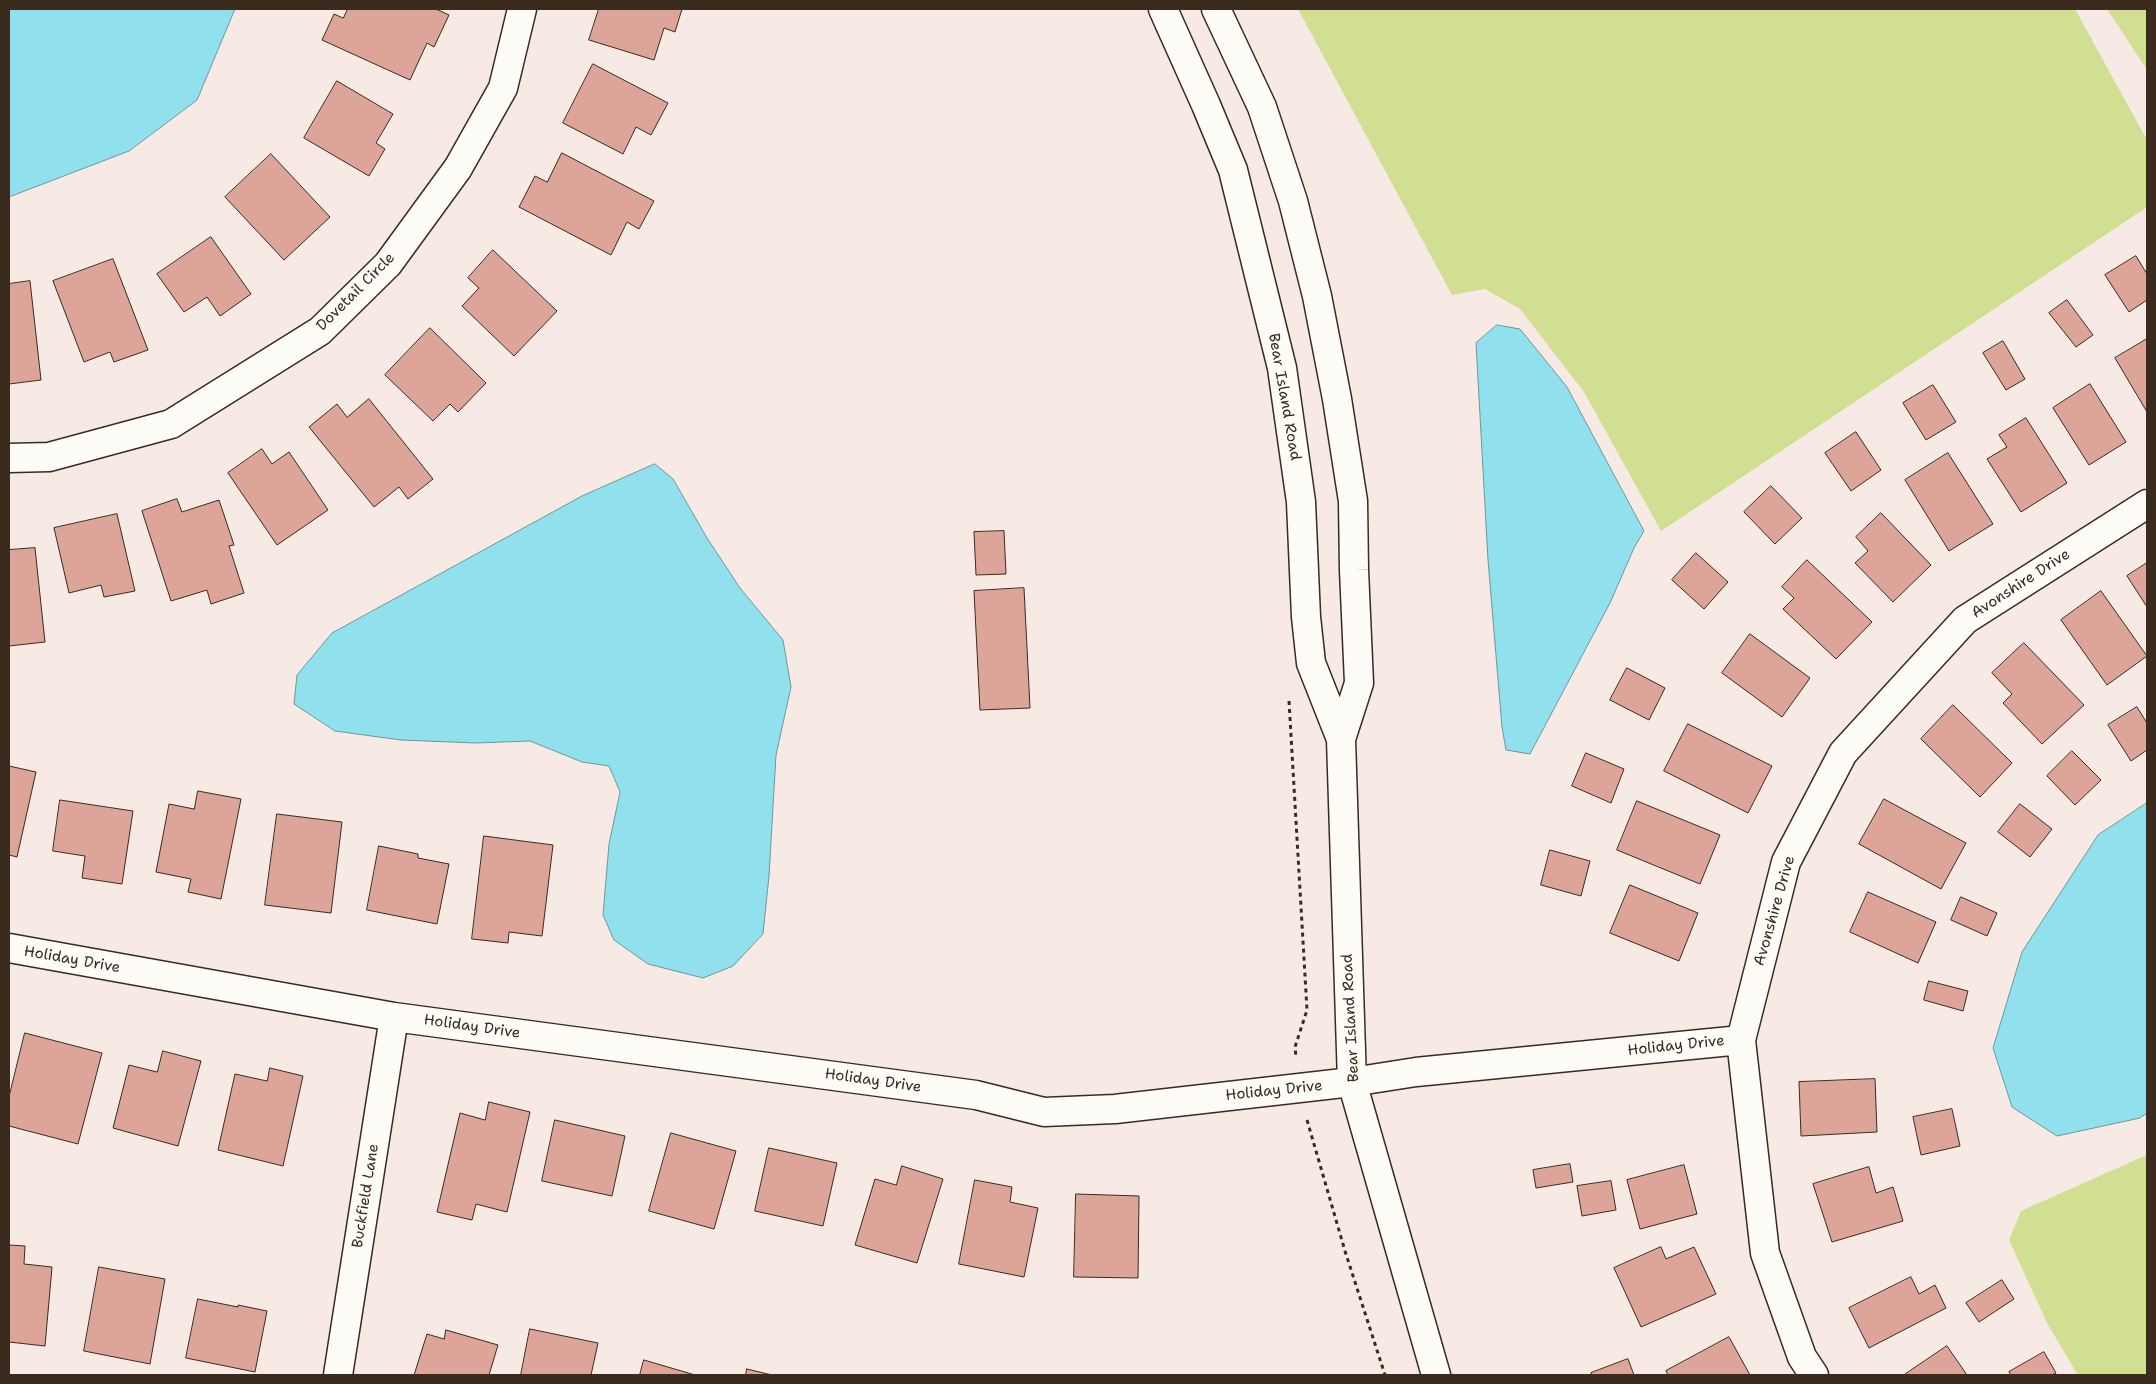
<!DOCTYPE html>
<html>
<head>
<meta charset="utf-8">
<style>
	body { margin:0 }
	#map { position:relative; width:2156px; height:1384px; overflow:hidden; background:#f7eae4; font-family:"Shantell Sans",sans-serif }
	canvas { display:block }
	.frame { position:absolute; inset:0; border:10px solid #3b2a1e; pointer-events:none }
</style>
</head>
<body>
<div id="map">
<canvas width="2156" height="1384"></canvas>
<div class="frame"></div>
</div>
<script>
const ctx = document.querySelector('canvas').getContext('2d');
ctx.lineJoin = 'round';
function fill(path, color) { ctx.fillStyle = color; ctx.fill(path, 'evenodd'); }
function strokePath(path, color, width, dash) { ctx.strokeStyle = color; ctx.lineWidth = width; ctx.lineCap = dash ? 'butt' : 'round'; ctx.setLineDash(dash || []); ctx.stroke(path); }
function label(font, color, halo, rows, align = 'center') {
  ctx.font = font + ' "Shantell Sans",sans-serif'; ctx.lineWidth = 5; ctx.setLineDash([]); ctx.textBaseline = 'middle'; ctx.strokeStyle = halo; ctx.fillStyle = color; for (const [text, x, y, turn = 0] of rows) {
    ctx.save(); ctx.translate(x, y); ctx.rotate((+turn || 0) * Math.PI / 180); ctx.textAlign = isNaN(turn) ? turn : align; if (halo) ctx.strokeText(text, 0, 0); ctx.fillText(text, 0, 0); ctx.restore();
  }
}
fill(new Path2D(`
	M1298 9H2075L2147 140V207L1661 531 1584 392 1520 309 1485 289 1452 295Z
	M2107 9H2147V70Z
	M2147 1155V1375H2078L2047 1323 2009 1240 2021 1211Z`), '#d0df92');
const water = new Path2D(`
	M9 9H235L197 100 129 151 9 197Z
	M1497 325 1520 329 1567 387 1644 531 1634 548 1610 603 1530 754 1506 750 1502 727 1488 560 1476 343Z
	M655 464 673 479 707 538 740 588 783 640 791 687 776 755 769 876 763 934 733 966 703 978 648 964 614 940 603 915 609 844 620 792 609 766 582 762 530 741 476 743 401 740 335 731 294 704 297 675 332 633 582 496Z
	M2147 803V1113L2140 1118 2057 1136 2012 1107 1993 1048 2022 952 2098 835Z`);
fill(water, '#90e0ed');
strokePath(water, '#6e979a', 1);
const building = new Path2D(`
	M348 9H436L449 15 434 47 427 43 410 80 322 40 334 14 343 18Z
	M599 9H682L675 32 664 28 654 60 589 40Z
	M593 64 668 103 651 135 636 127 623 154 563 123Z
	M337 81 393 114 376 143 385 149 369 176 304 138Z
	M562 153 654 201 639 229 627 222 611 255 519 207 535 176 547 182Z
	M271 154 330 217 284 260 225 197Z
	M211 237 251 294 220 316 207 297 184 312 157 274Z
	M493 250 557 311 514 356 462 306 479 288 468 278Z
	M2136 256 2147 274V300L2129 312 2105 275Z
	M113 259 148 350 114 362 110 352 84 362 53 281Z
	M30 281 41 380 9 384V284Z
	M2067 300 2093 335 2076 347 2049 313Z
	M430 328 486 383 458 412 450 404 433 421 385 375Z
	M2147 339V412L2115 358Z
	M2003 341 2025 379 2006 390 1983 353Z
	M2090 384 2126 442 2089 465 2053 408Z
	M1933 385 1956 422 1926 440 1903 403Z
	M369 399 433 479 408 499 399 487 374 507 309 427 337 404 347 417Z
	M2026 418 2067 483 2021 512 1987 459 2007 447 1999 435Z
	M1856 432 1881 470 1851 491 1825 453Z
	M262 449 272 464 289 452 328 510 277 545 228 473Z
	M1948 453 1993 524 1949 551 1905 480Z
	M1771 486 1802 518 1775 544 1744 512Z
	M177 499 182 512 219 500 234 545 229 546 244 593 211 604 207 590 171 601 142 511Z
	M1881 513 1931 565 1893 602 1855 563 1868 551 1856 537Z
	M117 514 135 591 104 597 101 585 69 593 54 528Z
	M1004 531 1006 574 976 575 974 532Z
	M35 548 45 642 9 646V550Z
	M1696 553 1728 582 1704 609 1672 580Z
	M1807 560 1872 622 1836 659 1783 609 1794 598 1782 587Z
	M2147 563V607L2127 576Z
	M1024 588 1030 708 980 710 974 591Z
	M2101 591 2147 656 2107 685 2061 620Z
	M1750 634 1810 678 1782 717 1722 673Z
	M2024 643 2084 705 2042 744 2003 703 2012 694 1992 673Z
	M1627 668 1665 688 1649 720 1610 700Z
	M1953 705 2012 763 1980 797 1921 739Z
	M2137 707 2147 723V750L2131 761 2108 725Z
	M1688 724 1772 766 1748 813 1664 771Z
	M2072 751 2101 780 2075 805 2047 776Z
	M1586 753 1624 769 1611 803 1572 786Z
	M9 766 36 772 17 857 9 855Z
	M198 791 241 799 221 899 188 892 191 879 156 872 169 804 194 809Z
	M1884 799 1966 843 1941 889 1859 844Z
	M60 800 133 811 122 884 82 878 85 856 53 851Z
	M1637 801 1720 835 1700 884 1617 850Z
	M2020 804 2052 829 2030 857 1998 832Z
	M277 814 342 822 331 913 265 905Z
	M484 836 553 845 542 936 509 932 508 943 472 939Z
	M379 846 418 854V858L449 864 437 924 367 910Z
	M1550 850 1590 861 1581 896 1541 885Z
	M1630 885 1698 913 1679 961 1610 933Z
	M1868 892 1936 922 1918 963 1850 932Z
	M1961 897 1997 913 1987 936 1951 920Z
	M1929 981 1968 991 1963 1011 1924 1000Z
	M25 1033 102 1053 78 1144 9 1126V1097Z
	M163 1051 201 1061 178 1146 113 1128 129 1065 157 1072Z
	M270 1068 303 1076 283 1166 218 1150 235 1074 267 1081Z
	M1875 1079 1877 1132 1801 1136 1799 1082Z
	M489 1102 530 1112 507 1212 476 1204 472 1220 437 1212 460 1113 485 1120Z
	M1952 1109 1960 1146 1921 1155 1913 1117Z
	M555 1120 625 1136 612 1196 542 1181Z
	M671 1133 736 1151 714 1229 649 1211Z
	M769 1148 837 1163 823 1226 755 1211Z
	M1570 1164 1573 1182 1536 1188 1533 1170Z
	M1684 1165 1697 1214 1640 1229 1627 1180Z
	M902 1166 943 1179 917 1263 855 1245 875 1179 896 1185Z
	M1869 1167 1876 1193 1893 1187 1903 1221 1832 1242 1813 1184Z
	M975 1180 1012 1187 1010 1202 1038 1208 1024 1277 959 1264Z
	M1611 1181 1616 1210 1582 1216 1577 1186Z
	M1076 1194 1139 1196 1138 1278 1074 1277Z
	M9 1245 25 1246 24 1264 52 1267 45 1346 9 1342Z
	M1661 1247 1666 1259 1694 1247 1716 1294 1641 1327 1614 1268Z
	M99 1267 165 1279 150 1364 84 1351Z
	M1911 1277 1919 1294 1935 1285 1946 1308 1869 1348 1849 1308Z
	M2002 1280 2014 1299 1979 1322 1966 1303Z
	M198 1299 238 1307V1305L267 1311 255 1372 186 1358Z
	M530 1329 598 1343 591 1375H521Z
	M446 1330 498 1345 489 1375H414L427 1334 444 1339Z
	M1729 1337 1750 1375H1668L1666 1371Z
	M1947 1346 1967 1375H1904Z
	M2044 1352 2056 1373 2052 1375H2011L2009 1372Z
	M1628 1359 1634 1375H1592L1591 1373Z
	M644 1360 695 1375H640Z
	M747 1369 772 1375H746Z`);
fill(building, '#dda49a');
strokePath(building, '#3b2a1e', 1);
const street = new Path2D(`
	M9 458 49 457 171 424 320 331 388 264 458 168 503 88 522 9
	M9 948 394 1017 976 1095 1044 1112 1115 1109 1352 1082 1416 1072 1741 1040
	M338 1375 394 1017
	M1814 1375 1802 1357 1765 1253 1741 1040 1786 862 1843 753 1965 620 2147 504`);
const secondary = new Path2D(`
	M1163 9 1206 105 1233 170 1282 368 1301 502 1306 617 1311 663 1341 739 1352 1082 1436 1375
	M1216 9 1262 107 1293 201 1317 296 1337 399 1353 501 1354 570 1359 683 1341 739`);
strokePath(street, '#3b2a1e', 31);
strokePath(secondary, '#3b2a1e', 31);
strokePath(new Path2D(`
	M1289 701 1307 1010 1295 1047 1296 1057
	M1307 1120 1345 1251 1385 1375`), '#3b2a1e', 3, [4, 4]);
strokePath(street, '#fdfcf7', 28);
strokePath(secondary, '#fdfcf7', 28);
label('15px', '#3b2a1e', '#fdfcf7', [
	["Dovetail Circle",356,292,-45],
	["Bear Island Road",1284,397,80],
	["Avonshire Drive",2021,584,-33],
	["Avonshire Drive",1775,911,-74],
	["Holiday Drive",72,960,10],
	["Bear Island Road",1351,1018,-93],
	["Holiday Drive",472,1027,8],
	["Holiday Drive",1676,1046,-6],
	["Holiday Drive",873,1081,8],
	["Holiday Drive",1274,1091,-6],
	["Buckfield Lane",366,1196,-81]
]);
</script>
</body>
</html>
